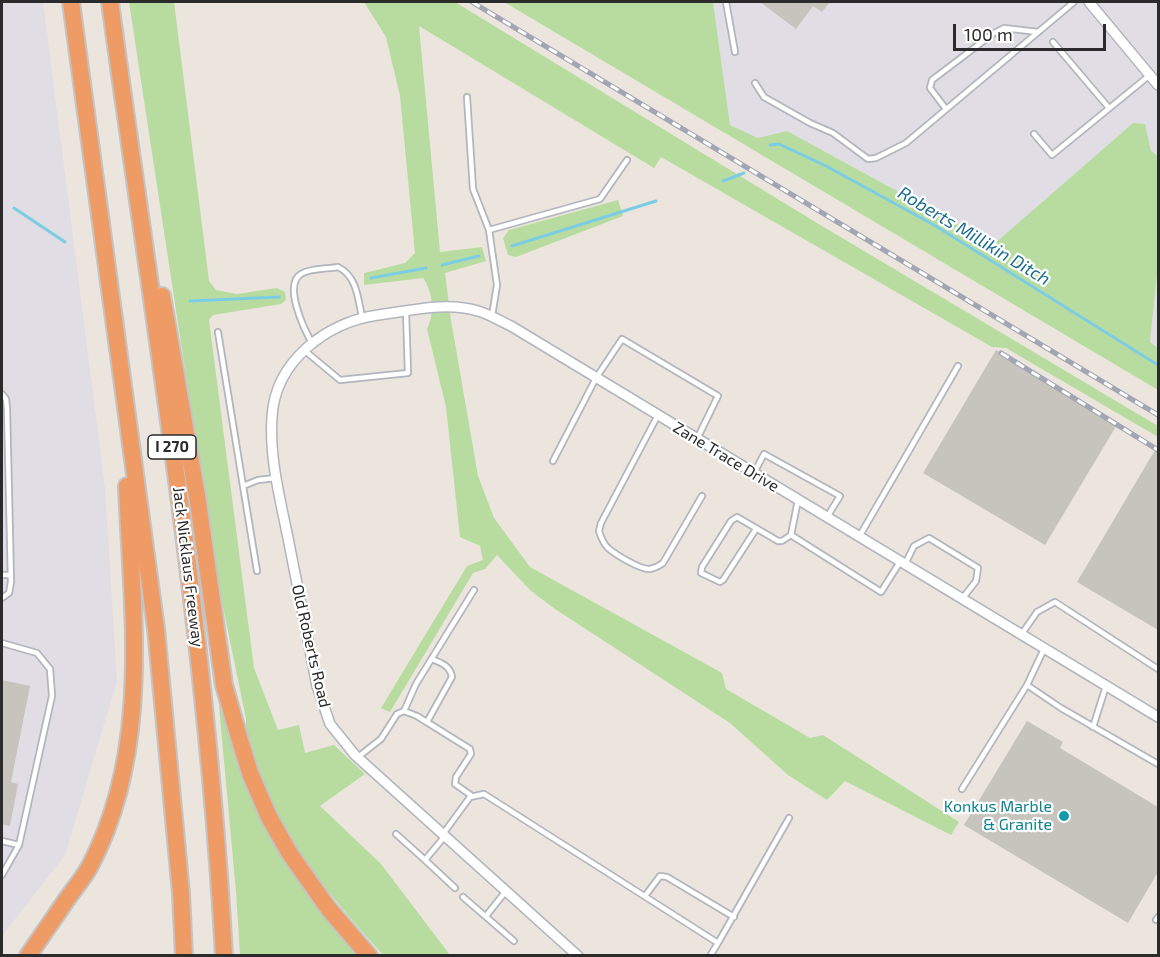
<!DOCTYPE html>
<html>
<head>
<meta charset="utf-8">
<style>
	body { margin:0 }
	#map { position:relative; width:1160px; height:957px; overflow:hidden; background:#ebe5de; font-family:"Exo 2",sans-serif }
	canvas { display:block }
	.frame { position:absolute; inset:0; border:3px solid #2b2b2b; pointer-events:none }
	.scale { position:absolute; left:953px; top:24px; width:153px; height:27px; box-sizing:border-box; border:3px solid #2b2b2b; border-top:0; padding-left:8px; font-size:18px; line-height:21px; white-space:nowrap; color:#2b2b2b; -webkit-text-stroke:4px #fff; paint-order:stroke }
</style>
</head>
<body>
<div id="map">
<canvas width="1160" height="957"></canvas>
<div class="frame"></div>
<div class="scale">100 m</div>
</div>
<script>
const ctx = document.querySelector('canvas').getContext('2d');
ctx.lineJoin = 'round';
function fill(path, color) { ctx.fillStyle = color; ctx.fill(path, 'evenodd'); }
function strokePath(path, color, width, dash) { ctx.strokeStyle = color; ctx.lineWidth = width; ctx.lineCap = dash ? 'butt' : 'round'; ctx.setLineDash(dash || []); ctx.stroke(path); }
function label(font, color, halo, rows, align = 'center') {
  ctx.font = font + ' "Exo 2",sans-serif'; ctx.lineWidth = 4.5; ctx.setLineDash([]); ctx.textBaseline = 'middle'; ctx.strokeStyle = halo; ctx.fillStyle = color; for (const [text, x, y, turn = 0] of rows) {
    ctx.save(); ctx.translate(x, y); ctx.rotate((+turn || 0) * Math.PI / 180); ctx.textAlign = isNaN(turn) ? turn : align; if (halo) ctx.strokeText(text, 0, 0); ctx.fillText(text, 0, 0); ctx.restore();
  }
}
fill(new Path2D(`
	M2 2H43L105 487 117 681 65 855 2 936Z
	M713 2H1158V156L1151 151 1145 124 1133 123 994 244 787 131 758 138 730 125Z
	M1158 266V348L1150 342Z`), '#e0dee4');
fill(new Path2D(`
	M129 2H174L209 281 216 290 237 294 277 288 285 292 286 300 281 304 213 315 209 320 254 668 278 730 299 725 305 753 334 745 365 774 320 806 381 864 450 955H383C332 898 283 842 257 768 251 751 245 737 246 719L216 573Z
	M364 2H455L817 223 1158 426V437L1006 348 992 347 661 157 654 168 419 26 440 252 482 247 486 261 445 273 451 320 478 476 494 518 530 567 722 673 726 689 810 738 823 735 959 822 951 835 845 781 827 800 788 775 730 723 555 609 531 591 497 555 485 569 473 573 390 712 381 708 467 566 483 560 480 546 460 537 446 407 427 329C435 314 433 292 423 278L364 285V273L405 263 415 253 400 96 386 37Z
	M504 2H713L730 125 758 138 787 131 994 244 1133 123 1145 124 1151 151 1158 156V266L1150 342 1158 348V390Z
	M618 200 623 216 516 257 508 255 503 238 509 230Z
	M224 705 282 855 304 888 359 955H240L236 892 219 706Z`), '#b8dca0');
strokePath(new Path2D(`
	M770 145 779 144 826 166 934 225 1158 365
	M723 181 744 173
	M14 208 65 242
	M512 246 656 201
	M442 265 479 256
	M371 278 426 268
	M190 301 279 297`), '#7ccde3', 3);
fill(new Path2D(`
	M760 2H830L822 12 813 6 796 29Z
	M996 350 1118 423 1045 545 923 473Z
	M1158 445V630L1077 582Z
	M2 680 30 686 11 782 18 784 10 826 2 824Z
	M1027 721 1063 742 1060 748 1158 807V872L1128 923 964 825Z`), '#c7c3bd');
const service = new Path2D(`
	M726 2 735 52
	M1053 42 1109 108
	M755 83 764 97 810 123 833 133 868 159 876 158 906 143 1074 2
	M467 97 473 189 489 230
	M946 109 930 88 932 80 994 33 1004 28 1038 32
	M1034 134 1052 155 1150 75
	M492 316 497 285 489 230 600 199 627 160
	M218 332 243 486
	M312 343C304 329 283 285 301 274 310 268 328 269 338 267 357 276 358 299 362 317
	M304 350 340 380 408 373 406 312
	M2 394 6 399 7 409 11 582 9 593 2 598
	M658 415 601 523 599 531C601 538 603 543 608 548 616 555 641 570 650 569 655 568 659 566 663 563L702 496
	M553 461 596 378 622 339 718 396 697 439
	M754 473 764 454 840 496 827 517
	M798 500 791 535 881 592 900 562
	M756 529 723 580 720 582 701 573 702 567 731 521 737 517 778 541H782L791 535
	M859 537 958 366
	M905 564 914 546 929 538 978 568 976 581 962 599
	M257 571 243 486 258 480 276 478
	M2 575H11
	M1021 635 1037 612 1055 602 1158 669
	M2 643 37 653 50 669 52 696 19 845 2 875
	M1044 649 1027 685 1061 708 1158 764
	M404 711 416 684 474 590
	M427 722 452 677C450 666 442 663 432 659
	M1093 727 1106 686
	M358 757 381 739 397 714 404 711 417 716 470 749 471 754 456 777 455 784 472 796
	M962 789 1027 685
	M396 834 425 860 445 836
	M443 834 470 797 484 794 718 943 710 956
	M2 841 19 845
	M425 860 455 888
	M645 896 660 876 667 877 734 917
	M463 897 514 941
	M486 916 506 891
	M1156 920 1158 917
	M718 943 789 818`);
const minor = new Path2D(`
	M1089 2 1158 85
	M578 956 355 755 330 724 317 686C308 638 298 591 289 543 281 502 269 459 272 417 275 361 327 322 378 315 409 311 446 301 478 311 489 314 500 321 511 326L1158 717`);
const motorway = new Path2D(`
	M71 2 156 629 181 893 184 956
	M110 2C153 319 207 636 224 956
	M162 296 198 502 224 685 238 734 250 773 269 817 290 854 328 908 369 956
	M28 956C41 937 54 918 67 899 75 888 84 877 90 866 152 748 132 613 127 486`);
strokePath(service, '#b2b5bd', 8);
strokePath(minor, '#b2b5bd', 12);
strokePath(motorway, '#c4c4c4', 20);
strokePath(service, '#fff', 4.5);
strokePath(minor, '#fff', 9);
strokePath(motorway, '#ef9b66', 16);
const rail = new Path2D(`
	M472 2 1158 415
	M1001 353 1158 450`);
strokePath(rail, '#a2a5b3', 5);
strokePath(rail, '#fff', 3, [9]);
for (const [x, y, r, color] of [
	[1064,816,6,"#0f9aa8"]
]) { const dot = new Path2D(); dot.arc(x, y, r, 0, 2 * Math.PI); ctx.fillStyle = color; ctx.fill(dot); strokePath(dot, '#fff', 2); }
for (const [x, y, w] of [
	[172,447,48]
]) { const box = new Path2D(); box.roundRect(x - w / 2, y - 12, w, 24, 4.5); ctx.fillStyle = '#fff'; ctx.fill(box); strokePath(box, '#2b2b2b', 1.5); }
label('bold 15px', '#2b2b2b', null, [
	["I 270",172,447]
]);
label('16px', '#2b2b2b', '#fff', [
	["Zane Trace Drive",726,457,31],
	["Jack Nicklaus Freeway",188,567,83],
	["Old Roberts Road",311,646,77]
]);
label('16px', '#0d838f', '#fff', [
	["Konkus Marble",1052,807],
	["& Granite",1052,825]
], 'right');
label('italic 18px', '#1a6d8f', '#fff', [
	["Roberts Millikin Ditch",974,236,31]
]);
</script>
</body>
</html>
